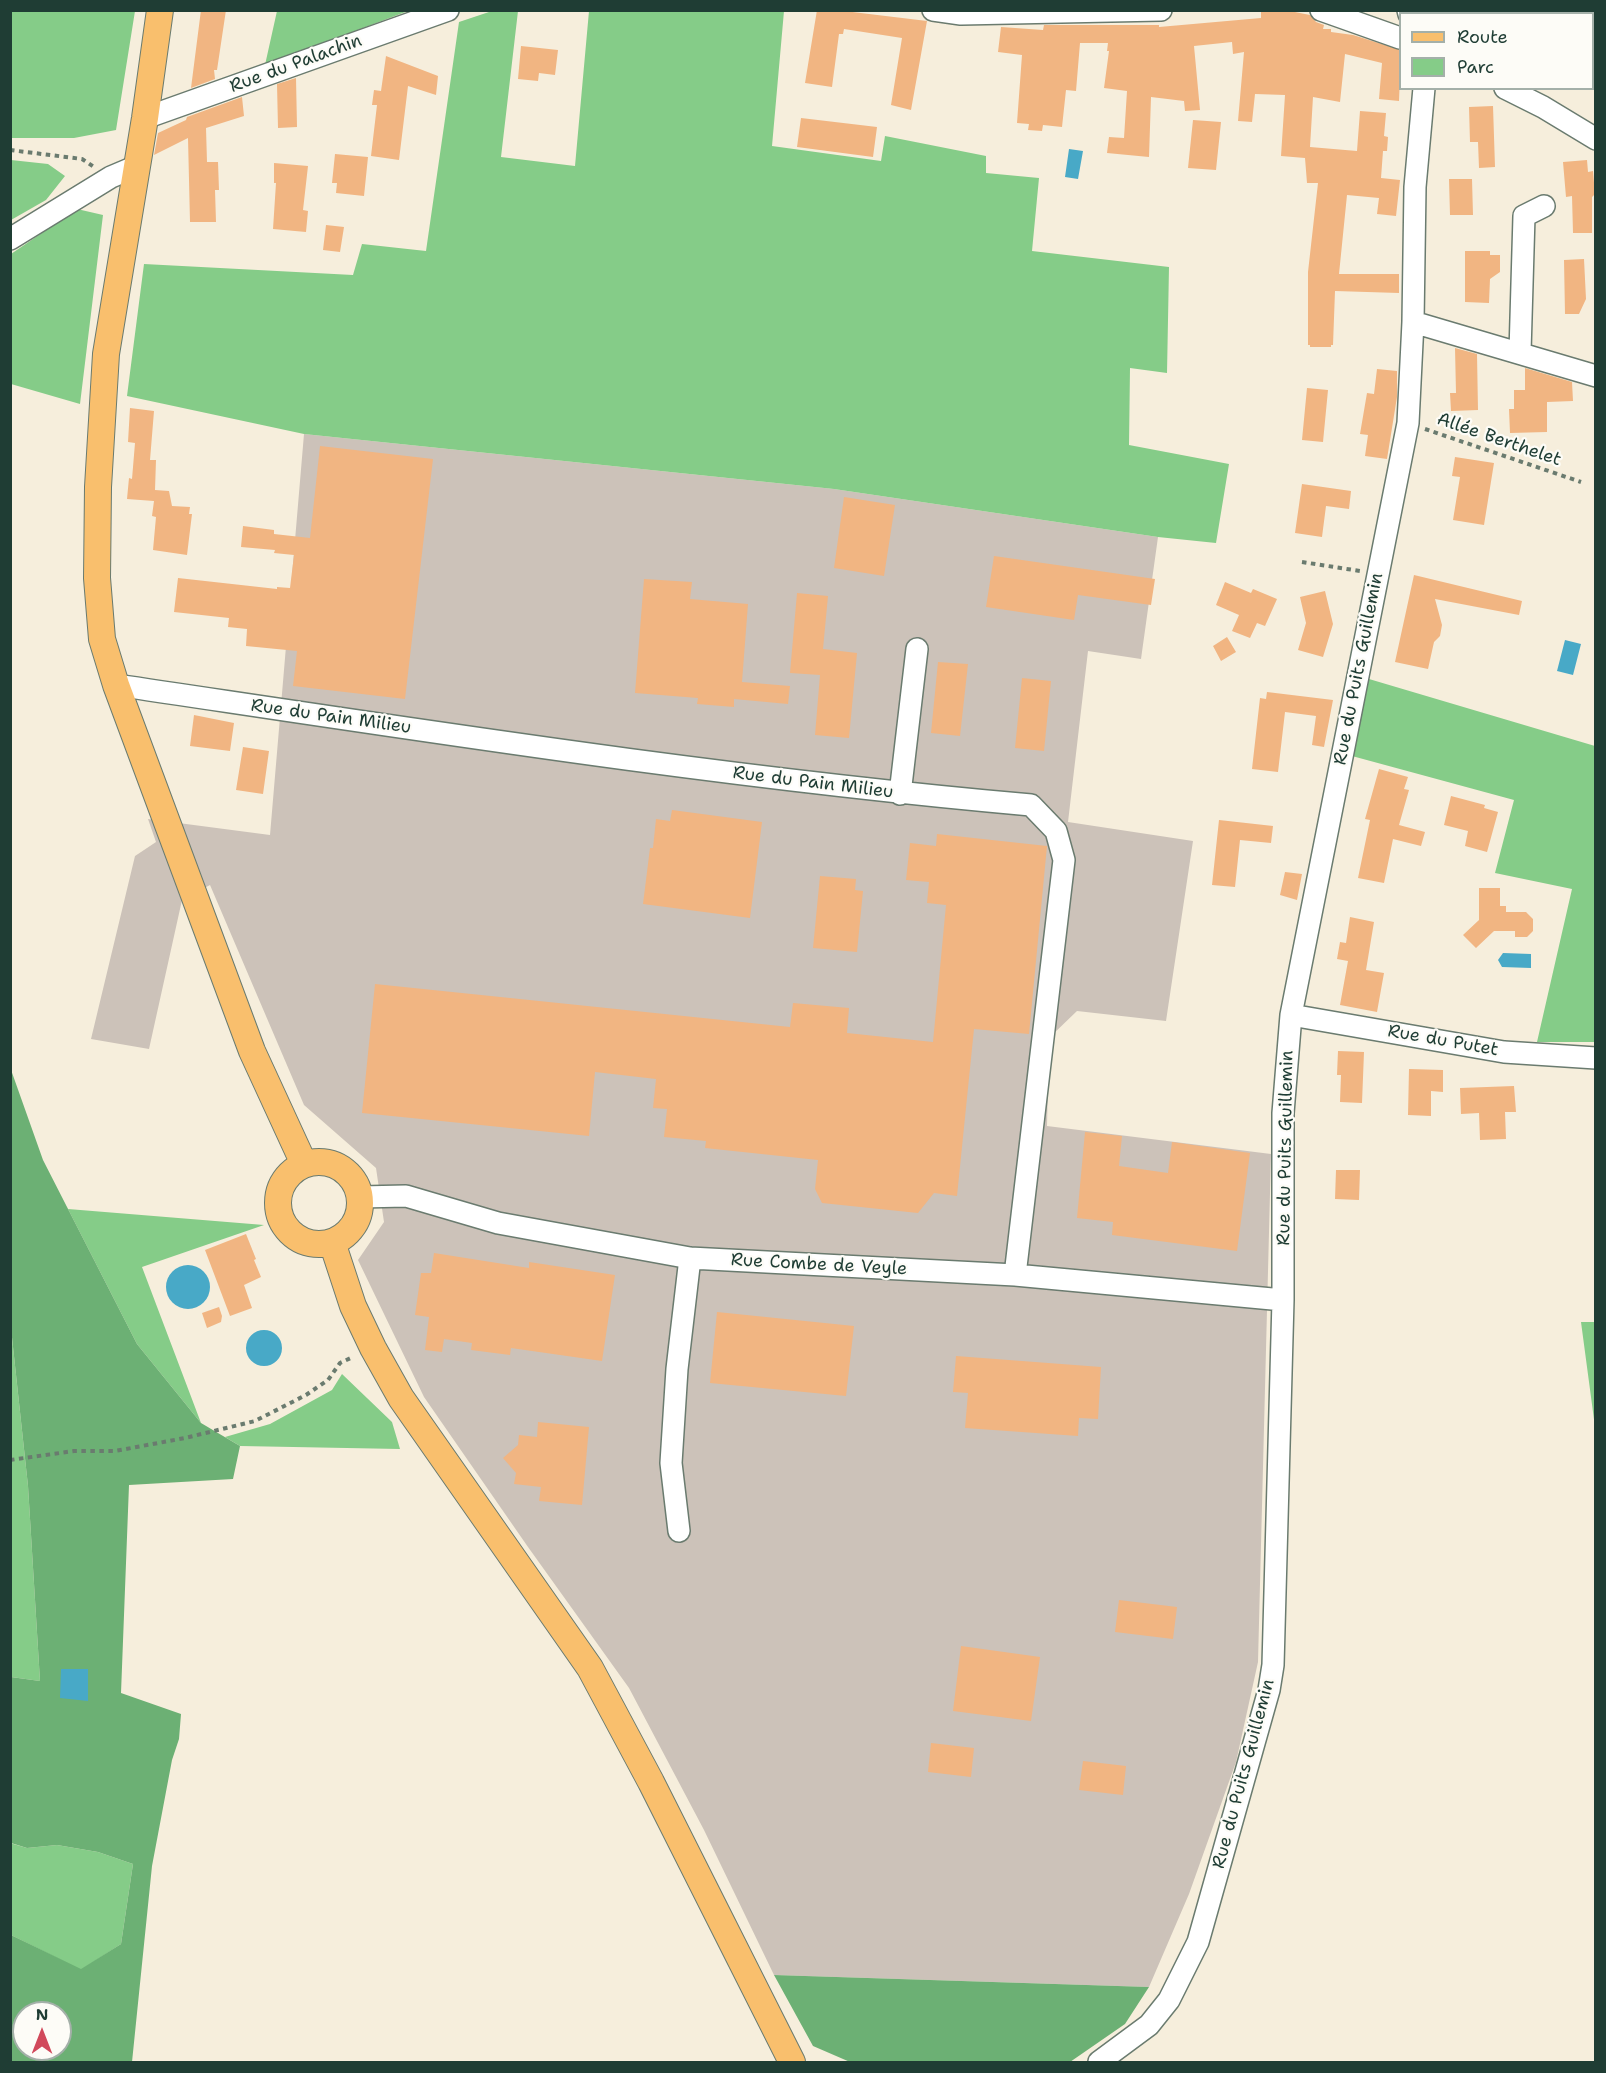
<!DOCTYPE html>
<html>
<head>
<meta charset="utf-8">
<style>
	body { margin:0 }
	#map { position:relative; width:1606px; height:2073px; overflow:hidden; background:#f6eedc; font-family:"Shantell Sans",sans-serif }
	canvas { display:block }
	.frame { position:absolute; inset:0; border:12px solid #1f3d34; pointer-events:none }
	.legend { position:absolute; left:1399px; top:12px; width:195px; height:78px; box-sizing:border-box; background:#fdfcf7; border:2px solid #a4b0a9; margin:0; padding:8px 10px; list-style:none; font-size:18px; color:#1f3d34 }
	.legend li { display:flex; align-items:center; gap:12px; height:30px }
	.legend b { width:30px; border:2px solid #a4b0a9 }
	.north { position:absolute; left:12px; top:2001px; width:60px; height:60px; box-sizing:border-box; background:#fdfcf7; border:2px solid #a4b0a9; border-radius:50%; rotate:0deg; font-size:16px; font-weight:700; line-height:24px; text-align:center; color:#1f3d34 }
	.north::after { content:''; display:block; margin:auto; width:21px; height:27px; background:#d1495b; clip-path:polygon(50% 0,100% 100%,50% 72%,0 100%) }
</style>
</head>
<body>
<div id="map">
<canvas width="1606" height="2073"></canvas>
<div class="frame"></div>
<ul class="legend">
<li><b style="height:8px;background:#f9bf6d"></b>Route</li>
<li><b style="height:16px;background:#85cc88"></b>Parc</li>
</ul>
<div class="north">N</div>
</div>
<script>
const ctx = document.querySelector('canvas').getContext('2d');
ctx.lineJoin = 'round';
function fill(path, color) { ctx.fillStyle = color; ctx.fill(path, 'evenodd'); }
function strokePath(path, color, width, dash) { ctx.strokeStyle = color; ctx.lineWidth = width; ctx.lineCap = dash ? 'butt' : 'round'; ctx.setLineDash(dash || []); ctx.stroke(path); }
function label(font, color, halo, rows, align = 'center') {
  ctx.font = font + ' "Shantell Sans",sans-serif'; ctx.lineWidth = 4.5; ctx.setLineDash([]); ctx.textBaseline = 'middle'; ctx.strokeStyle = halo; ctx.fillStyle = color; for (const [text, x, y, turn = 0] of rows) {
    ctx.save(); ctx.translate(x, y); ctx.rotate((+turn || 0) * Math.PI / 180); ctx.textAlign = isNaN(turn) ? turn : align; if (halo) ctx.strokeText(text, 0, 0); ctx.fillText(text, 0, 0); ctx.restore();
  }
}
fill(new Path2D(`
	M304 434 834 489 1158 537 1141 659 1088 651 1068 822 1193 841 1166 1021 1077 1011 1049 1038 1047 1126 1271 1154 1258 1662 1236 1762 1189 1894 1149 1987 774 1975 704 1830 629 1688 528 1547 424 1397 358 1260 384 1222 376 1168 304 1105 210 885 182 900 149 1049 91 1039 135 856 156 842 148 819 270 835Z`), '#ccc2b9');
fill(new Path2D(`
	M495 10 518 11 501 157 575 166 589 11H784L772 146 881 161 885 136 986 156V173L1039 178 1032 251 1169 267 1167 373 1130 368 1129 445 1229 464 1216 543 1158 537 834 489 304 434 127 396 144 264 353 275 362 244 426 251 459 22Z
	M10 11H135L116 130 74 138H11Z
	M277 11H408L265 65Z
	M11 160 48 164 65 176 46 200 11 220Z
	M77 209 103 215 80 404 11 384V254Z
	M1369 679 1595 746V1042H1537L1572 889 1495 873 1514 800 1352 756Z
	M68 1209 264 1225 142 1267 201 1423 137 1344Z
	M10 1319 28 1486 40 1681 11 1677Z
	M1581 1322H1595V1427Z
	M342 1374 392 1422 400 1449 240 1446 225 1437 270 1424 332 1390Z
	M10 1843 27 1848 57 1845 98 1852 133 1864 121 1944 81 1970 11 1935Z`), '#85cc88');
fill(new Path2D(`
	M10 1067 43 1160 137 1344 201 1423 240 1446 233 1479 129 1485 121 1693 181 1714 179 1739 172 1760 152 1866 132 2062H11V1935L81 1969 121 1944 133 1864 98 1852 57 1845 27 1848 11 1843V1677L40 1681 28 1486 10 1319ZM24 2013H60V2049H24Z
	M774 1975 1149 1987 1125 2024 1070 2062H850L813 2046Z`), '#6cb074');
fill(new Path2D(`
	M1069 149 1083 151 1078 179 1065 177Z
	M1565 640 1581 644 1573 675 1557 671Z
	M1503 953 1531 954V968L1502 967 1498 960Z
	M166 1287a22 22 0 1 1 44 0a22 22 0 1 1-44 0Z
	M246 1348a18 18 0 1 1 36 0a18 18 0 1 1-36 0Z
	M61 1669H88V1701L60 1698Z`), '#48a9c7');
fill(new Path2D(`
	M201 10H226L217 70H214L215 79 191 88Z
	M817 10H836L927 21 911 110 891 105 902 38 844 29 843 34H839L832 87 805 83Z
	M1290 11 1310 15 1316 22 1324 25 1323 29H1331V32L1353 35 1401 50 1399 101 1379 99 1382 63 1345 54 1340 102 1313 97 1310 147 1357 151 1360 111 1386 113 1384 136 1388 137 1387 151H1383L1381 178 1400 180 1396 216 1377 214 1379 198 1347 195 1339 274H1399V293L1335 291 1333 345H1331V347H1310V345H1308V272L1318 183H1307L1305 158 1281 156 1285 95 1255 94 1252 122 1238 121 1244 52 1233 54 1232 42 1194 46 1200 110 1185 111 1184 101 1151 97 1149 157 1107 153 1109 137 1124 138 1127 91 1104 88 1109 51H1107L1108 43H1080L1076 91 1066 90 1062 127 1043 125 1042 131 1028 130 1029 124 1017 123 1022 55 998 52 1001 27 1043 30 1044 25H1159V27L1261 18V12Z
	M521 46 558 50 555 75 539 73 538 81 518 79Z
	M386 56 438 76 436 95 408 86 399 160 371 156 377 105H372L374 90 381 91Z
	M296 78 297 127 278 128 277 84Z
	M242 97 244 116 206 128 207 162H218L219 190H215L216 222H190L188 138 154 155 158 133 186 120 187 117Z
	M1493 106 1495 167 1479 168 1478 142H1470L1469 107Z
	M801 118 877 127 873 157 797 147Z
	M1193 120 1221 122 1216 170 1188 168Z
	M335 154 368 157 364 196 336 193 337 183H332Z
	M1587 160 1588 172 1593 171 1595 194 1592 197V233H1573L1572 196 1566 197 1563 162Z
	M274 163 308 166 303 210 308 211 306 232 273 229 276 183H274Z
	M1449 179H1472L1473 215H1450Z
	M326 225 344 227 340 252 323 250Z
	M1465 251H1490V255H1500V272L1490 279 1489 303 1465 302Z
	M1584 259 1586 299 1579 314H1565L1564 260Z
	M1455 348 1477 354 1478 410 1451 411 1450 393H1456Z
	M1525 368 1572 382 1573 401 1547 402V432L1510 433 1509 409H1514V390H1525Z
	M1377 369 1397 371V397L1387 459 1365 456 1368 435 1360 434 1367 393 1374 394Z
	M1307 388 1328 390 1323 442 1302 440Z
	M130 408 154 411 150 460H156L155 490 169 491 172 506 190 507 189 514H192L187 555 153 550 156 517 152 516 154 501 127 499 129 478 132 479 135 443 128 442Z
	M320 446 433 459 405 699 293 686 297 651 246 646 247 629 228 627 229 618 174 612 178 578 277 589V587L290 588 294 555 274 553 275 550 241 547 243 526 274 530V534L310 538Z
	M1455 457 1494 463 1484 525 1453 520 1460 477 1452 476Z
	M1302 484 1351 491 1349 509 1326 506 1322 537 1295 533Z
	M844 497 895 505 884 576 834 568Z
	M994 556 1155 579 1151 605 1078 595 1074 620 986 607Z
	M1414 575 1522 601 1519 615 1435 599 1442 625 1440 636 1434 642 1428 669 1395 662Z
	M644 579 692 582 690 599 748 604 742 682 790 686 788 704 734 699V707L697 704 698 698 635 693Z
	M1225 582 1251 593 1253 589 1277 599 1265 626 1257 623 1250 638 1232 631 1239 615 1216 605Z
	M1325 591 1333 624 1323 657 1298 650 1306 623 1300 597Z
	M797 593 828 596 823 649 857 653 849 738 815 735 820 675 790 673Z
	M1227 637 1236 652 1221 661 1213 646Z
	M938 662 968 664 960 736 931 733Z
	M1022 678 1051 681 1044 751 1015 748Z
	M1267 692 1333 700 1324 747 1312 745 1316 716 1285 712 1278 772 1252 769 1260 698 1266 699Z
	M194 715 234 723 230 751 190 746Z
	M243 747 269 751 263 794 236 790Z
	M1379 769 1408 777 1404 789 1409 790 1399 825 1425 832 1421 846 1393 839 1384 883 1358 878 1370 820 1365 819Z
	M1451 796 1485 805 1484 808 1498 812 1487 852 1465 846 1468 831 1444 825Z
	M672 810 762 822 750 918 643 904 650 848H653L656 819 670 821Z
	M1219 820 1273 826 1271 843 1240 840 1235 887 1212 885Z
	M937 834 1047 846 1029 1034 974 1029 957 1196 934 1193 918 1213 822 1203 815 1189 818 1160 705 1148 706 1141 664 1137 667 1109 653 1108 656 1079 595 1072 589 1136 362 1113 375 984 790 1027 793 1003 849 1008 847 1033 933 1042 946 905 927 903 929 882 906 880 910 843 936 846Z
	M1285 872 1302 874 1297 900 1280 895Z
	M820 876 856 879 855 890 863 891 857 952 813 948Z
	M1479 888H1500V906H1506V912H1526L1533 919V931L1527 937H1515V931H1494L1476 948 1463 935 1479 920Z
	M1350 917 1374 922 1366 970 1384 973 1377 1012 1340 1005 1348 961 1337 959 1340 942 1346 943Z
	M1338 1051 1364 1052 1362 1103 1340 1102 1341 1075H1337Z
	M1409 1069 1443 1070V1092L1431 1091V1116L1408 1115Z
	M1514 1086 1516 1112H1505L1506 1139 1480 1140 1479 1113 1461 1114 1460 1088Z
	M1085 1132 1122 1136 1119 1166 1168 1173 1172 1142 1250 1153 1237 1251 1112 1235 1113 1222 1077 1218Z
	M1336 1170H1360L1359 1200 1335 1199Z
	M246 1234 256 1259 254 1260 261 1277 244 1285 252 1308 230 1316 205 1250Z
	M434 1253 529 1268V1262L615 1275 602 1361 511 1348 510 1355 471 1350 472 1343 444 1339 442 1352 425 1350 429 1317 415 1315 421 1273H431Z
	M219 1307 222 1316 221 1322 207 1328 202 1313Z
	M717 1312 854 1326 846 1396 710 1383Z
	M956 1356 1101 1367 1098 1419 1079 1418 1078 1436 965 1428 968 1393 953 1392Z
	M538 1422 589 1427 582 1505 539 1501 541 1487 514 1484 516 1473 503 1458 518 1445 519 1435 537 1437Z
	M1119 1600 1177 1607 1173 1639 1115 1632Z
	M961 1646 1040 1657 1031 1721 953 1711Z
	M931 1743 974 1748 971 1777 928 1772Z
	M1083 1761 1126 1766 1123 1795 1079 1790Z`), '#f1b582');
const minor = new Path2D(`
	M933 10 961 14 1161 10
	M1321 10 1400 38
	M1408 10 1409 14
	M1505 88 1543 107 1596 139
	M145 118 448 10
	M10 239 111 177 137 166
	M1413 322 1596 376
	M1520 352 1524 216 1544 206
	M116 685C420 730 724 778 1031 805L1056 831 1064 860 1015 1275
	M900 794 917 649
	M1291 1015 1504 1052 1596 1058
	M360 1197 406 1196 498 1223 690 1258 1015 1275 1283 1300
	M679 1531 671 1463 677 1369 690 1258
	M1099 2062 1149 2025 1169 2000 1198 1942 1269 1690 1273 1665 1283 1300V1113L1291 1015 1408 423 1413 322 1415 187 1424 88`);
const major = new Path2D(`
	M160 10 145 118 106 354 98 487 97 578 102 639 116 685 252 1051 304 1164
	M278 1203a41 41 0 1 1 82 0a41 41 0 1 1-82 0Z
	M332 1242 353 1306 373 1348 401 1398 590 1668 651 1782 792 2062`);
strokePath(minor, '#6a7b6f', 24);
strokePath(major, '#6a7b6f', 28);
strokePath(new Path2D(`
	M10 150 82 159 94 167
	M1425 429 1581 482
	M1302 562 1360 571
	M10 1460 74 1451H115L185 1438 255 1421 306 1395 328 1380 340 1363 353 1357`), '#6a7b6f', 4, [4.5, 4.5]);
strokePath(minor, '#fff', 21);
strokePath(major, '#f9bf6d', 26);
label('18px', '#1f3d34', '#fdfcf7', [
	["Rue du Palachin",296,64,-20],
	["Allée Berthelet",1499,440,19],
	["Rue du Puits Guillemin",1359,669,-79],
	["Rue du Pain Milieu",331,717,8],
	["Rue du Pain Milieu",813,783,7],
	["Rue du Putet",1443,1041,10],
	["Rue du Puits Guillemin",1286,1148,-89],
	["Rue Combe de Veyle",819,1265,3],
	["Rue du Puits Guillemin",1244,1774,-75]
]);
</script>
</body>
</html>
